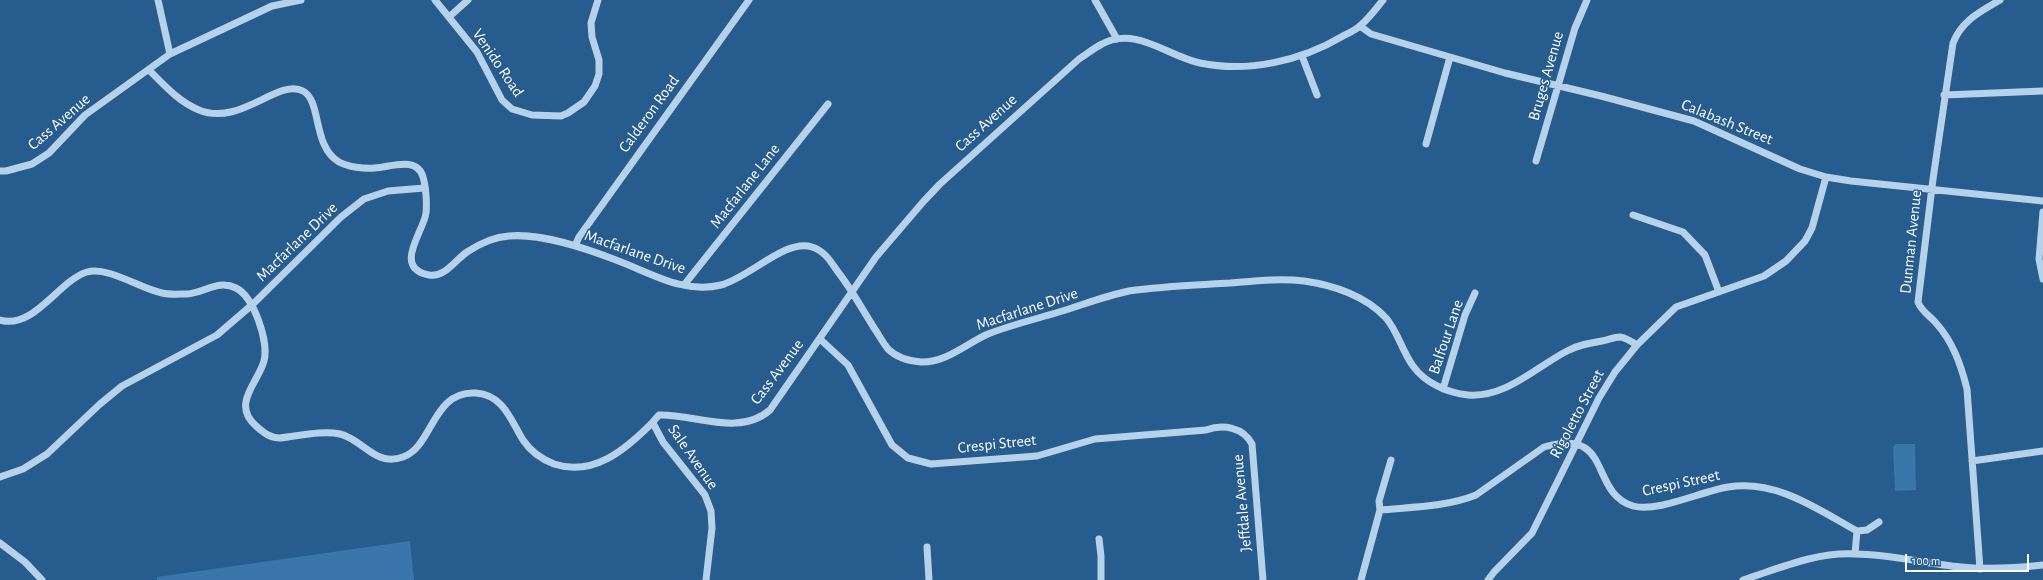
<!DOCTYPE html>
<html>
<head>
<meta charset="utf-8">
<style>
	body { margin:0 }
	#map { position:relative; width:2043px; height:580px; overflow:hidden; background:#265c8e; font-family:"Alegreya Sans",sans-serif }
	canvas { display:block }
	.scale { position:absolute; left:1905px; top:554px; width:124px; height:18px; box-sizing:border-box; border:2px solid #fff; border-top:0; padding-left:5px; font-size:12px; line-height:14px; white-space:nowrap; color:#fff; -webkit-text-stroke:3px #265c8e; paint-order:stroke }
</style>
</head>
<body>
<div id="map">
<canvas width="2043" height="580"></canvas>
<div class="scale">100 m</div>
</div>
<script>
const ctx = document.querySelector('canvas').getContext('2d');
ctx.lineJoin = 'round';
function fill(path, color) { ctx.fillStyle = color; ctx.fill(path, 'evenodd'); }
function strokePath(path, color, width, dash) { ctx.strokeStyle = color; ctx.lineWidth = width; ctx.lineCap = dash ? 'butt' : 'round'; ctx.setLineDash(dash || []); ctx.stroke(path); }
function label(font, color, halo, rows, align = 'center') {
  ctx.font = font + ' "Alegreya Sans",sans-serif'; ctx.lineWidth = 3; ctx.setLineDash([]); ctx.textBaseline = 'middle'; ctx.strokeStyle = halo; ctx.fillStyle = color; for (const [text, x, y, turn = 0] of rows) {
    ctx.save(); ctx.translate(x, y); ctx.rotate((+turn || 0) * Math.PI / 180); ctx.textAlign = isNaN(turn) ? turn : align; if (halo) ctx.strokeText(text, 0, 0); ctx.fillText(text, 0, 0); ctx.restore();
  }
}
fill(new Path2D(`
	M1896 444H1915L1916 490 1895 491 1893 447Z
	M410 541 414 580H157V577Z`), '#3a76aa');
strokePath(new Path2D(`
	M158 0 170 54
	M435 0 477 52 502 100 512 109 532 115 561 116 568 113 584 102 595 86 599 74V60L592 37 591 23 598 0
	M1095 0 1117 39
	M449 17 468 0
	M1360 26 1371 34 1505 73 1601 96 1694 121 1800 169 1826 177 1851 181 2043 201
	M1302 56 1317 95
	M149 70C164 85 179 102 199 110 240 127 278 78 303 91 322 101 312 146 339 162 348 167 364 169 375 168 391 167 417 156 423 177 426 187 427 203 426 213 424 231 392 268 429 275 445 278 455 260 467 252 479 244 495 237 509 236 542 233 585 248 616 260 651 273 683 294 721 285 749 278 786 238 812 247 825 251 831 262 838 272 853 291 864 313 878 334 881 339 884 344 888 349 897 358 909 361 921 362 946 363 967 343 988 334 1011 325 1036 319 1059 312 1082 305 1105 296 1129 291 1162 286 1197 285 1230 283 1254 281 1280 278 1304 281 1333 285 1366 296 1386 318 1398 332 1402 351 1413 366 1425 383 1448 393 1468 395 1506 398 1536 367 1567 351 1578 345 1590 343 1602 341 1608 340 1614 337 1620 337 1627 338 1632 342 1637 345
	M1944 95 2043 91
	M1426 144 1450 57
	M1536 161 1575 28 1587 0
	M0 171H6L32 164 49 153 85 115 170 54 272 6 301 0
	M2043 212 2039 259 2043 279
	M1633 215 1683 232 1705 255 1719 292
	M575 246 579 237 749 0
	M684 285 828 104
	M0 320C34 330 58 281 87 272 108 266 141 289 162 293 170 295 179 294 187 294 204 293 218 279 236 288 254 297 269 342 264 361 258 383 231 404 256 426 264 433 270 438 280 438 299 436 322 430 340 434 364 440 375 467 403 457 433 447 432 390 476 393 504 395 511 421 523 440 531 452 541 459 554 464 593 477 625 450 651 424 654 421 656 418 659 415 695 414 739 437 770 410L876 257 923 202 940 184 1079 59C1087 54 1094 48 1102 44 1136 26 1167 56 1200 63 1248 73 1301 61 1343 36 1349 33 1356 30 1361 25 1369 18 1376 9 1383 0
	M820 339 848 365 892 445 908 458 931 464 1037 456 1095 439 1206 430C1223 424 1243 427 1252 444L1263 580
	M1443 389 1465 315 1475 293
	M653 423 663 442 705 495 711 511 712 528 706 580
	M1972 461 2043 451
	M0 477 23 469 47 454 100 404 122 386 217 335 253 304 341 217 364 199 388 191 424 188
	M1380 510C1412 507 1446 507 1476 495L1544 447C1614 427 1588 492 1633 506 1657 513 1702 491 1728 487 1776 479 1817 509 1857 531L1855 554
	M1857 531 1867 530 1879 522
	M1099 539 1101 556V580
	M0 543 25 562 42 580
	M927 547 929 580
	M1980 569 1967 389C1961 365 1953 342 1936 323 1930 316 1921 311 1918 302L1933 179 1953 43C1962 20 1980 12 2000 0
	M1361 580 1380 510 1379 501 1391 460
	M1488 580 1494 572 1532 533 1599 398 1615 372 1637 345 1676 307 1764 276 1786 261 1805 241 1812 228 1826 177
	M1743 580C1780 568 1816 552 1855 554 1891 554 1926 564 1961 567 1989 570 2016 568 2043 565`), '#b6d2eb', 7);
label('16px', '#fff', '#265c8e', [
	["Venido Road",498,63,56],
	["Bruges Avenue",1546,76,-74],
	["Calderon Road",649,114,-54],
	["Cass Avenue",59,122,-41],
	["Calabash Street",1727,122,22],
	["Cass Avenue",986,123,-42],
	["Macfarlane Lane",745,186,-52],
	["Macfarlane Drive",297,242,-44],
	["Dunman Avenue",1911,242,-84],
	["Macfarlane Drive",635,252,19],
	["Macfarlane Drive",1027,309,-18],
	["Balfour Lane",1446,337,-71],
	["Cass Avenue",777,372,-53],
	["Rigoletto Street",1577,414,-62],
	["Crespi Street",997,444,-6],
	["Sale Avenue",693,457,55],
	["Crespi Street",1681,483,-12],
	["Jeffdale Avenue",1242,503,-95]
]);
</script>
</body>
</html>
